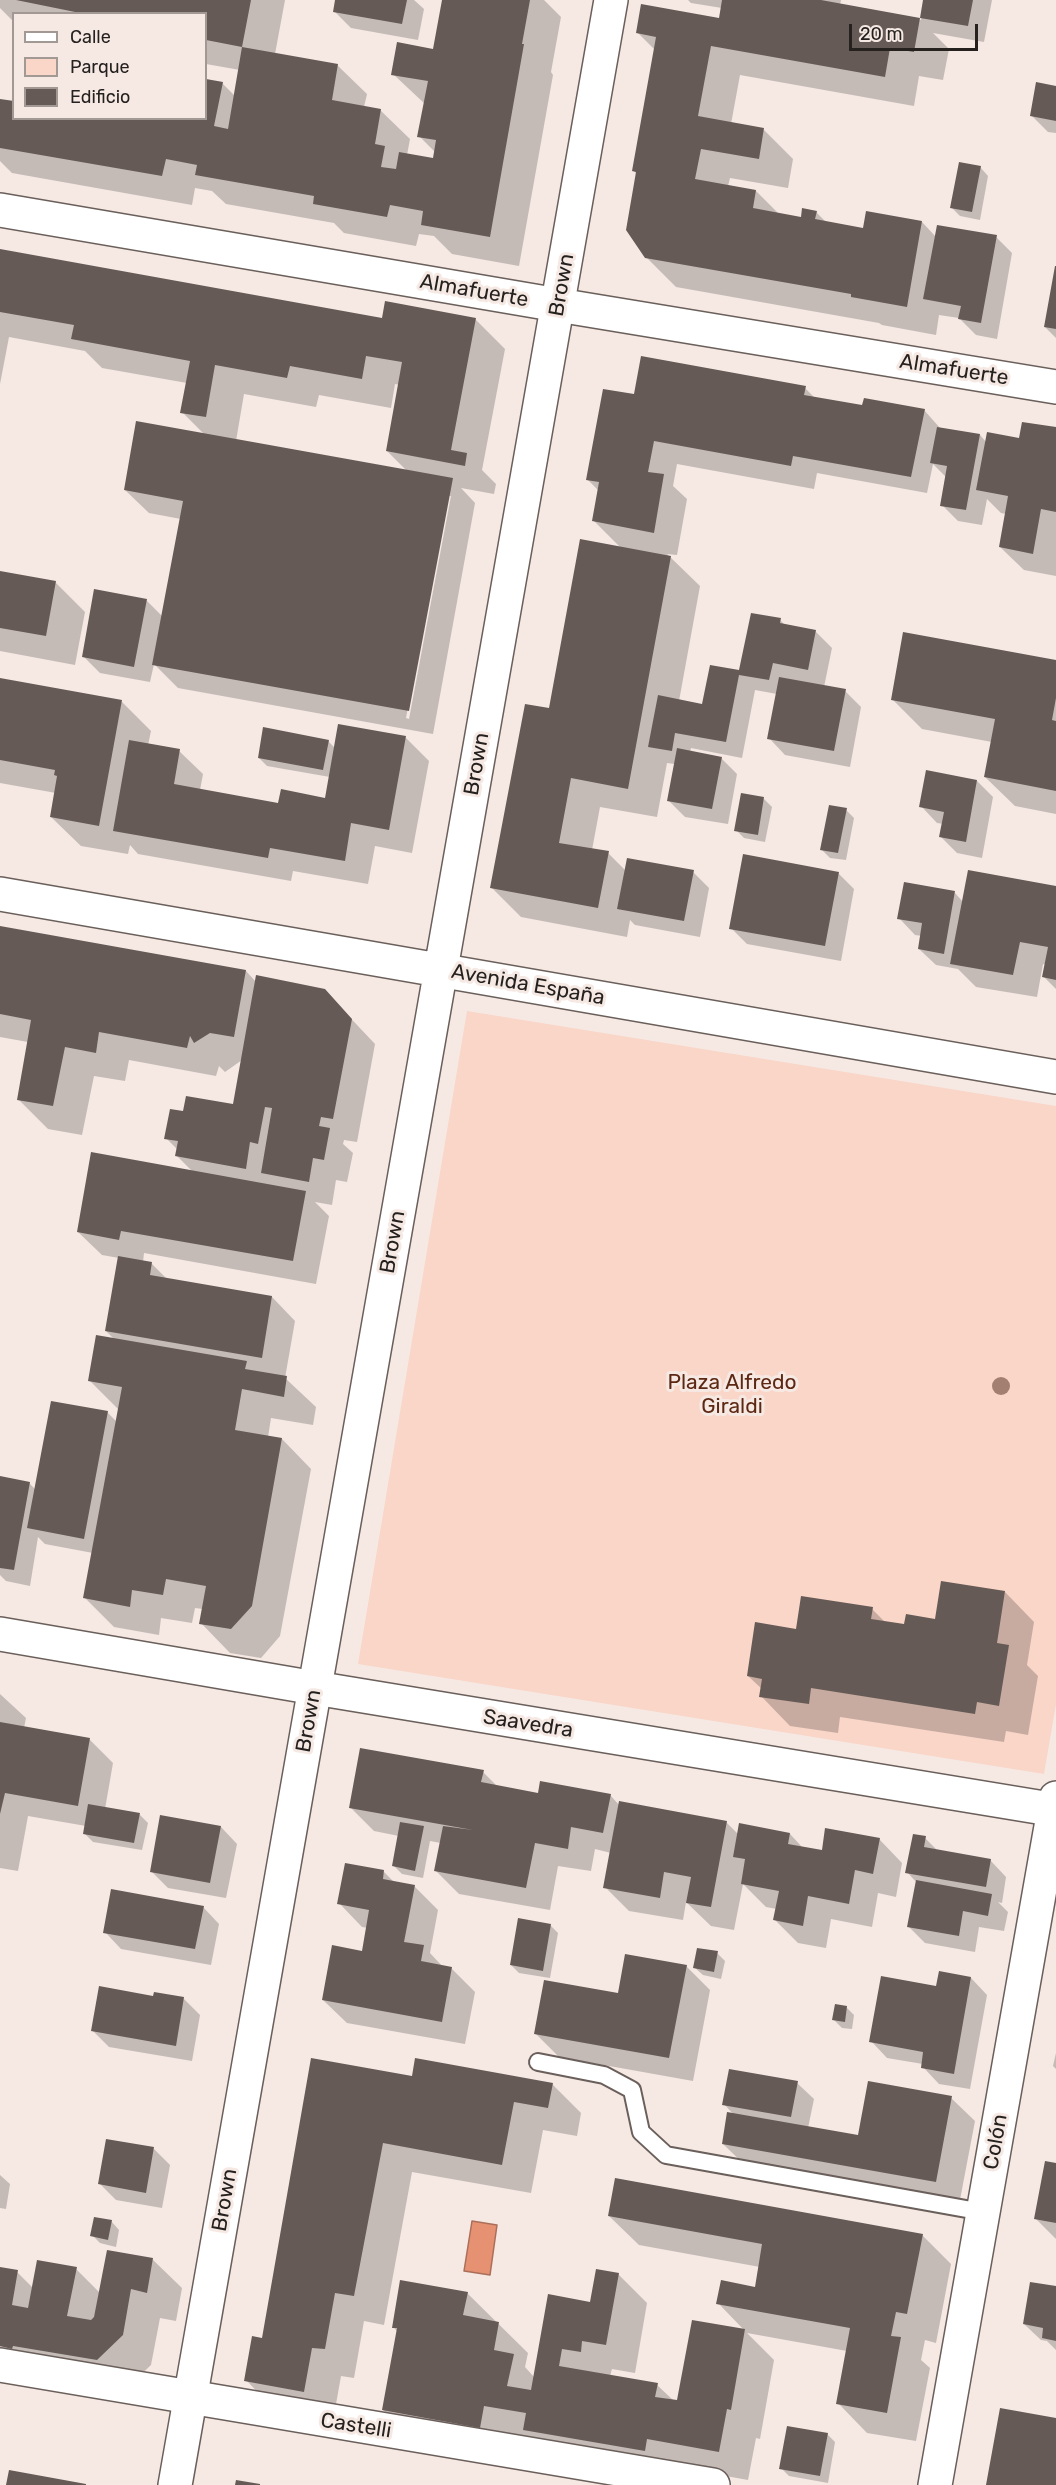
<!DOCTYPE html>
<html>
<head>
<meta charset="utf-8">
<style>
	body { margin:0 }
	#map { position:relative; width:1056px; height:2485px; overflow:hidden; background:#f6e9e4; font-family:Rubik,sans-serif }
	canvas { display:block }
	.legend { position:absolute; left:12px; top:12px; width:195px; height:108px; box-sizing:border-box; background:#f6e9e4; border:2px solid #a29995; margin:0; padding:8px 10px; list-style:none; font-size:18px; color:#25211f }
	.legend li { display:flex; align-items:center; gap:12px; height:30px }
	.legend b { width:30px; border:2px solid #a29995 }
	.scale { position:absolute; left:849px; top:24px; width:129px; height:27px; box-sizing:border-box; border:3px solid #25211f; border-top:0; padding-left:8px; font-size:18px; line-height:21px; white-space:nowrap; color:#25211f; -webkit-text-stroke:4px #f6e9e4; paint-order:stroke }
</style>
</head>
<body>
<div id="map">
<canvas width="1056" height="2485"></canvas>
<ul class="legend">
<li><b style="height:8px;background:#fff"></b>Calle</li>
<li><b style="height:16px;background:#f9d6c8"></b>Parque</li>
<li><b style="height:16px;background:#655a56"></b>Edificio</li>
</ul>
<div class="scale">20 m</div>
</div>
<script>
const ctx = document.querySelector('canvas').getContext('2d');
ctx.lineJoin = 'round';
function fill(path, color) { ctx.fillStyle = color; ctx.fill(path, 'evenodd'); }
function strokePath(path, color, width, dash) { ctx.strokeStyle = color; ctx.lineWidth = width; ctx.lineCap = dash ? 'butt' : 'round'; ctx.setLineDash(dash || []); ctx.stroke(path); }
function label(font, color, halo, rows, align = 'center') {
  ctx.font = font + ' Rubik,sans-serif'; ctx.lineWidth = 6; ctx.setLineDash([]); ctx.textBaseline = 'middle'; ctx.strokeStyle = halo; ctx.fillStyle = color; for (const [text, x, y, turn = 0] of rows) {
    ctx.save(); ctx.translate(x, y); ctx.rotate((+turn || 0) * Math.PI / 180); ctx.textAlign = isNaN(turn) ? turn : align; if (halo) ctx.strokeText(text, 0, 0); ctx.fillText(text, 0, 0); ctx.restore();
  }
}
fill(new Path2D(`
	M467 1011 1056 1106V1704L1044 1774 358 1664Z`), '#f9d6c8');
const water = new Path2D(`
	M472 2221 497 2225 490 2275 464 2271Z`);
fill(water, '#e59172');
strokePath(water, '#ab6f59', 1.5);
fill(new Path2D(`
	M0 0H285L275 54 337 65 367 94 364 107 380 110 410 139 407 155 434 160 435 152 419 136 425 104 393 74 434 50 443 0H544L561 17 551 72 553 75 519 266 452 254 434 236 419 234 416 246 344 233 334 223 226 204 212 191 195 188 192 205 12 173 0 161V101L14 118H206V80L222 83 235 96 240 70 206 64V68V14H14V22L0 8Z
	M336 0H414L424 9 418 40 351 28 334 11Z
	M688 0H841L840 5 921 20 925 0H992L984 42 933 33 949 49 943 80 919 76 914 106 740 75 731 124 764 130 793 159 788 188 730 178 728 186 756 191 779 214 802 219 816 212 827 223 864 230 922 222 936 237H996L1012 253 997 339 976 335 959 318 939 315 936 335 882 325 879 323 676 287 646 257 637 174 633 170 655 50 637 32 720 20 722 8 691 3Z
	M1056 87V133L1048 132 1031 115Z
	M980 167 988 176 980 220 960 216 952 208Z
	M0 250 384 320 475 319 505 349 482 470 496 484 494 494 461 488 475 503 433 734 178 688 154 664 150 682 100 673 84 657 146 600 163 617 181 519 149 513 125 490 205 435 182 412 187 383 102 368 85 351 9 337 0 384ZM395 384 400 385 387 451 408 472 236 441 244 394 316 407 319 395 391 408ZM448 496H451L409 719 406 718Z
	M1056 268V338L1045 327Z
	M805 388 815 398 863 406 924 410 940 428 980 435 986 442 1020 440 1056 429V576L1024 570 1000 547 1006 514 1001 513 987 499 982 525 958 521 942 505 947 478 933 464 927 493 817 473 814 489 677 464 673 486 687 499 677 555 667 554 700 586 679 701 704 705 741 672 780 620 786 626 815 631 832 648 824 687 845 691 861 707 850 767 785 755 769 738 777 694 755 690 742 758 691 748 690 752 721 758 737 774 728 824 685 817 668 800 675 764 667 763 657 817 600 807 592 850 608 853 626 871 693 872 709 888 700 937 635 925 630 920 627 937 521 917 492 888 550 710 621 548 594 521 599 491 587 479 635 396Z
	M0 572 55 582 85 612 75 665 0 651Z
	M1056 662V814L1015 806 985 777 992 742 922 729 892 699Z
	M0 680 122 702 151 731 148 745 179 751 203 774 200 790 279 804 326 799 330 777 267 766 259 758 328 741 335 748 406 738 429 761 412 853 375 846 368 884 293 871 291 881 138 854 130 845 128 854 81 846 51 817 56 793 0 783Z
	M977 781 993 797 982 858 957 853 941 837 944 824 937 823 921 806Z
	M742 795 764 799 772 807 765 842 744 838 736 830Z
	M846 810 854 818 846 860 830 858 822 850Z
	M838 873 854 889 841 961 747 944 731 928Z
	M1056 887V989L1044 977 1046 965 1043 964 1037 997 976 987 958 969 936 965 919 949 922 936 915 935 899 918 955 893 963 902Z
	M0 928 246 971 256 982 324 990 375 1044 357 1142 344 1140 343 1144 353 1153 347 1182 336 1180 332 1205 315 1202 329 1216 316 1284 144 1253 143 1262 152 1264 167 1279 272 1297 295 1321 285 1378 316 1407 313 1425 271 1418 268 1437 282 1439 311 1469 280 1636 261 1658 230 1653 201 1623 203 1609 195 1608 192 1623 161 1618 159 1635 114 1627 85 1598 93 1553 45 1544 38 1537 30 1586 6 1581 0 1575V1478L29 1483 36 1490 107 1412 117 1422 119 1410 89 1380 115 1340 106 1331 119 1258 102 1255 78 1232 193 1172 177 1156 178 1150 166 1138 184 1112 234 1105 242 1060 225 1072 219 1066 216 1076 129 1060 125 1081 94 1076 82 1135 48 1129 18 1099 28 1042 0 1037Z
	M1005 1592 1034 1622 1027 1665 1038 1676 1028 1735 1006 1731 1004 1742 840 1717 838 1733 790 1726 761 1696 762 1689 748 1676 797 1631 872 1609 886 1623 905 1626 936 1621Z
	M0 1694 26 1718 24 1728 90 1740 113 1763 105 1809 140 1815 148 1823 142 1850 93 1842 85 1834 86 1826 28 1816 18 1871 0 1868Z
	M483 1772 498 1787 539 1795H610L620 1806 726 1822 738 1834H790L803 1848 823 1851 879 1839 902 1863 896 1897 878 1893 872 1927 831 1919 826 1948 798 1943 775 1920 777 1909 766 1907 743 1884 734 1930 711 1926 686 1902 683 1920 629 1911 605 1887 611 1853 595 1849 591 1871 558 1866 550 1910 459 1894 436 1871 441 1843 430 1841 423 1878 402 1874 394 1866 399 1836 374 1831 351 1808Z
	M221 1827 237 1844 226 1898 168 1888 152 1872Z
	M925 1838 938 1851 990 1860 1006 1877 1002 1903 998 1902 1008 1912 1004 1931 979 1927 975 1952 925 1943 909 1927 917 1883 907 1872Z
	M384 1872 395 1883 415 1887 438 1910 430 1953 443 1967 451 1968 475 1992 465 2044 347 2023 323 2000 363 1952 368 1928 362 1927 339 1903Z
	M203 1907 219 1924 211 1965 121 1949 105 1932Z
	M550 1925 558 1933 550 1978 519 1973 511 1965Z
	M717 1953 725 1961 721 1979 703 1975 694 1967Z
	M686 1966 710 1990 693 2081 559 2057 535 2033Z
	M971 1978 987 1995 970 2089 939 2084 923 2067V2064L887 2058 871 2041 937 1988Z
	M183 1998 200 2015 192 2061 109 2047 93 2031Z
	M846 2007 854 2015 852 2029 842 2028 834 2020Z
	M1056 2053V2069L1053 2066Z
	M413 2078 552 2084 581 2113 577 2136 543 2130 531 2193 412 2172 384 2325 364 2321 354 2378 341 2376 333 2421 275 2410 246 2380 263 2340Z
	M797 2083 814 2099 808 2128 859 2137 951 2098 975 2121 959 2205 747 2167 723 2144 734 2115 724 2104Z
	M154 2149 170 2165 162 2208 116 2200 99 2183Z
	M1056 2164V2239L1036 2219Z
	M0 2175 10 2184 6 2209 0 2208Z
	M609 2216 922 2235 951 2264 936 2343 925 2340 921 2360 930 2368 916 2441 867 2433 838 2403 847 2351 747 2333 774 2360 760 2439 756 2438 748 2480 676 2467 554 2459 533 2438 513 2434 509 2456 413 2439 383 2410 398 2332 393 2327 467 2293 528 2353 525 2367 534 2377 591 2303 618 2274 647 2303 635 2373 612 2369 610 2376 657 2385 674 2401 678 2402 693 2321 745 2331 718 2303 756 2289 760 2267 639 2245Z
	M111 2221 119 2230 116 2247 100 2243 92 2235Z
	M152 2259 182 2288 176 2321 160 2318 151 2365 127 2388 0 2370V2269L17 2272 33 2288 76 2269 100 2293Z
	M1056 2288V2350L1047 2341 1041 2340 1024 2324Z
	M827 2434 835 2442 828 2483 789 2476 781 2468Z`), '#0003');
fill(new Path2D(`
	M16 0H251L242 47 338 64 332 100 381 109 375 144 385 146 381 167 396 169 399 152 433 158 436 140 417 137 428 81 391 75 397 42 433 49 442 0H530L522 44H524L490 237 421 225 423 211 390 205 387 217 313 204 314 196 195 175 197 165 166 159 162 176 0 148V99L14 101V118H206V79L223 82 214 126 228 129 242 47 206 40V14H85Z
	M335 0H407L402 24 333 12Z
	M722 0H821L920 18 914 52 890 48 885 77 711 46 698 116 764 128 759 159 701 149 695 179 756 190 753 208 801 217 802 208 817 211 815 219 863 228 866 211 922 221 907 307 851 297V294L645 258 626 230 636 172 632 171 656 37 636 33 641 4 719 18Z
	M923 0H973L968 26 920 18Z
	M1036 82 1056 86V121L1030 116Z
	M959 162 981 166 972 212 950 208Z
	M937 225 997 235 981 323 958 319 961 306 923 299Z
	M0 249 382 318 385 301 476 318 451 450 467 453 465 466 386 451 402 362 366 356 362 379 290 366 287 378 215 365 206 417 180 413 190 361 71 339 74 325 0 312Z
	M1055 266H1056V329L1044 327Z
	M641 356 806 386 804 395 862 405 864 398 925 409 911 477 793 456 791 466 654 441 648 472 664 474 654 533 592 521 599 482 586 480 603 389 634 394Z
	M136 421 453 478 409 711 152 665 183 501 124 490Z
	M1022 422 1056 427V512L1041 509 1033 554 999 547 1008 496 976 490 987 432 1019 438Z
	M937 427 980 434 966 510 940 506 947 466 930 463Z
	M580 539 671 556 628 789 571 778 559 843 609 851 598 908 490 888 525 704 549 708Z
	M0 571 56 581 46 636 0 628Z
	M94 589 147 599 134 667 82 657Z
	M751 613 781 618 780 623 816 630 808 670 773 663 769 680 739 675 726 742 675 733 672 751 648 747 658 695 702 704 710 665 739 670Z
	M903 632 1056 660V698L1052 720 1056 721V791L984 777 995 719 891 700Z
	M779 677 846 689 834 751 767 739Z
	M0 678 122 700 99 826 50 817 57 776 54 775 55 770 0 760Z
	M338 724 406 736 389 830 351 823 345 861 270 848 268 858 113 831 129 740 180 749 174 784 278 803 281 789 325 798Z
	M263 727 329 740 323 770 258 758Z
	M677 748 722 757 712 809 667 801Z
	M926 770 977 780 966 842 939 837 944 812 919 807Z
	M741 793 764 797 758 835 734 831Z
	M829 805 847 808 838 853 820 850Z
	M743 854 839 872 825 946 729 929Z
	M627 858 694 870 684 921 617 909Z
	M968 870 1056 886V980L1042 977 1048 947 1020 942 1013 975 950 964Z
	M904 882 955 891 944 954 918 949 922 923 897 919Z
	M0 926 246 970 234 1037 210 1033 194 1043 190 1036 187 1048 99 1032 96 1053 65 1047 53 1106 17 1100 31 1020 0 1014Z
	M256 975 325 989 352 1019 333 1119 321 1117 319 1126 330 1128 324 1160 313 1158 309 1182 261 1173 272 1108 265 1107 258 1144 250 1142 246 1169 175 1156 178 1141 164 1139 170 1109 183 1111 186 1096 233 1104Z
	M91 1152 306 1191 293 1261 121 1231 119 1240 77 1232Z
	M118 1256 152 1262 150 1275 272 1296 262 1358 105 1331Z
	M96 1335 247 1361 245 1369 287 1376 284 1397 242 1389 235 1430 282 1438 252 1606 231 1629 199 1624 206 1586 166 1579 163 1595 132 1590 130 1607 83 1598 122 1387 88 1381Z
	M51 1401 108 1411 84 1539 27 1528Z
	M0 1476 30 1482 14 1570 0 1568Z
	M941 1581 1005 1591 997 1643 1009 1645 999 1706 977 1702 975 1714 811 1688 809 1704 759 1697 762 1679 747 1676 755 1622 796 1629 801 1596 873 1607 871 1619 904 1624 906 1614 935 1619Z
	M0 1722 90 1738 78 1806 5 1793 0 1814Z
	M360 1748 484 1770 481 1782 538 1793 540 1781 611 1794 603 1833 571 1827 568 1849 535 1843 526 1888 434 1871 443 1826 473 1830 349 1808Z
	M619 1801 727 1821 711 1907 686 1903 691 1877 664 1872 660 1898 603 1888Z
	M88 1804 140 1813 134 1843 83 1834Z
	M160 1815 221 1826 210 1883 150 1872Z
	M400 1822 424 1826 415 1871 392 1866Z
	M739 1823 790 1833 788 1844 822 1850 825 1828 880 1838 873 1874 855 1870 849 1904 808 1896 803 1926 773 1920 779 1891 741 1884 745 1859 733 1857Z
	M913 1834 926 1836 924 1847 991 1859 986 1887 905 1873Z
	M345 1863 384 1870 383 1879 415 1885 404 1942 424 1945 421 1961 452 1967 442 2022 322 2000 332 1945 362 1951 369 1910 337 1904Z
	M916 1880 992 1894 988 1916 963 1911 959 1936 907 1927Z
	M111 1889 204 1906 195 1949 103 1933Z
	M518 1918 551 1924 543 1971 510 1965Z
	M697 1948 718 1951 714 1972 693 1968Z
	M625 1954 687 1965 669 2058 534 2034 544 1980 618 1993Z
	M939 1971 971 1977 954 2074 921 2068 923 2052 869 2042 881 1976 936 1986Z
	M99 1986 153 1996 154 1992 184 1997 176 2046 91 2031Z
	M835 2004 847 2006 845 2022 832 2020Z
	M311 2058 412 2076 415 2058 553 2083 548 2108 514 2102 502 2165 383 2143 354 2296 335 2293 325 2349 312 2348 304 2392 244 2381 252 2336 262 2338Z
	M729 2069 798 2081 791 2117 722 2105Z
	M868 2081 952 2096 936 2182 722 2144 727 2112 858 2135Z
	M106 2139 154 2147 146 2193 98 2184Z
	M1045 2161 1056 2163V2223L1034 2219Z
	M615 2178 923 2234 907 2314 896 2312 891 2336 901 2337 887 2413 836 2404 850 2328 716 2304 721 2280 755 2287 762 2244 608 2216Z
	M94 2217 112 2220 108 2240 90 2236Z
	M107 2250 153 2258 147 2293 131 2289 123 2335 97 2360 13 2346 12 2349 0 2346V2267L18 2270 12 2305 28 2308 37 2260 77 2267 67 2316 91 2320 94 2317Z
	M596 2269 619 2273 606 2345 582 2341 581 2352 562 2349 559 2366 658 2383 655 2397 677 2400 692 2320 745 2329 731 2410 727 2409 719 2452 647 2439 645 2451 523 2430 526 2413 484 2406 480 2428 382 2410 397 2328H392L400 2280 468 2292 463 2315 499 2322 494 2350 514 2354 507 2386 531 2390 548 2294 590 2302Z
	M1030 2282 1056 2286V2341L1042 2338 1043 2328 1023 2324Z
	M1000 2408 1056 2418V2485H986Z
	M787 2426 828 2433 820 2476 779 2469Z
	M9 2470 86 2484V2485H6Z
	M236 2480 260 2484V2485H235Z`), '#655a56');
const lane = new Path2D(`
	M538 2062 604 2075 632 2090 641 2132 666 2155 983 2212`);
const street = new Path2D(`
	M0 210 558 305 1056 387
	M0 1634 315 1688 1056 1810
	M0 2365 713 2485
	M935 2485 1056 1798`);
const secondary = new Path2D(`
	M0 894 1056 1077
	M175 2485 611 0`);
strokePath(lane, '#6a5f5a', 20);
strokePath(street, '#6a5f5a', 36);
strokePath(secondary, '#6a5f5a', 36);
strokePath(lane, '#fff', 16);
strokePath(street, '#fff', 33);
strokePath(secondary, '#fff', 33);
ctx.fillStyle = '#a27f71';
for (const [x, y] of [
	[1001,1386]
]) { ctx.beginPath(); ctx.arc(x, y, 9, 0, 2 * Math.PI); ctx.fill(); }
label('21px', '#25211f', '#f6e9e4', [
	["Brown",562,285,-80],
	["Almafuerte",474,291,10],
	["Almafuerte",954,370,9],
	["Brown",477,764,-80],
	["Avenida España",528,985,10],
	["Brown",393,1242,-80],
	["Brown",309,1721,-80],
	["Saavedra",528,1724,9],
	["Colón",996,2142,-80],
	["Brown",225,2200,-80],
	["Castelli",356,2426,9]
]);
label('21px', '#5d2813', '#f6e9e4', [
	["Plaza Alfredo",732,1383],
	["Giraldi",732,1407]
]);
</script>
</body>
</html>
